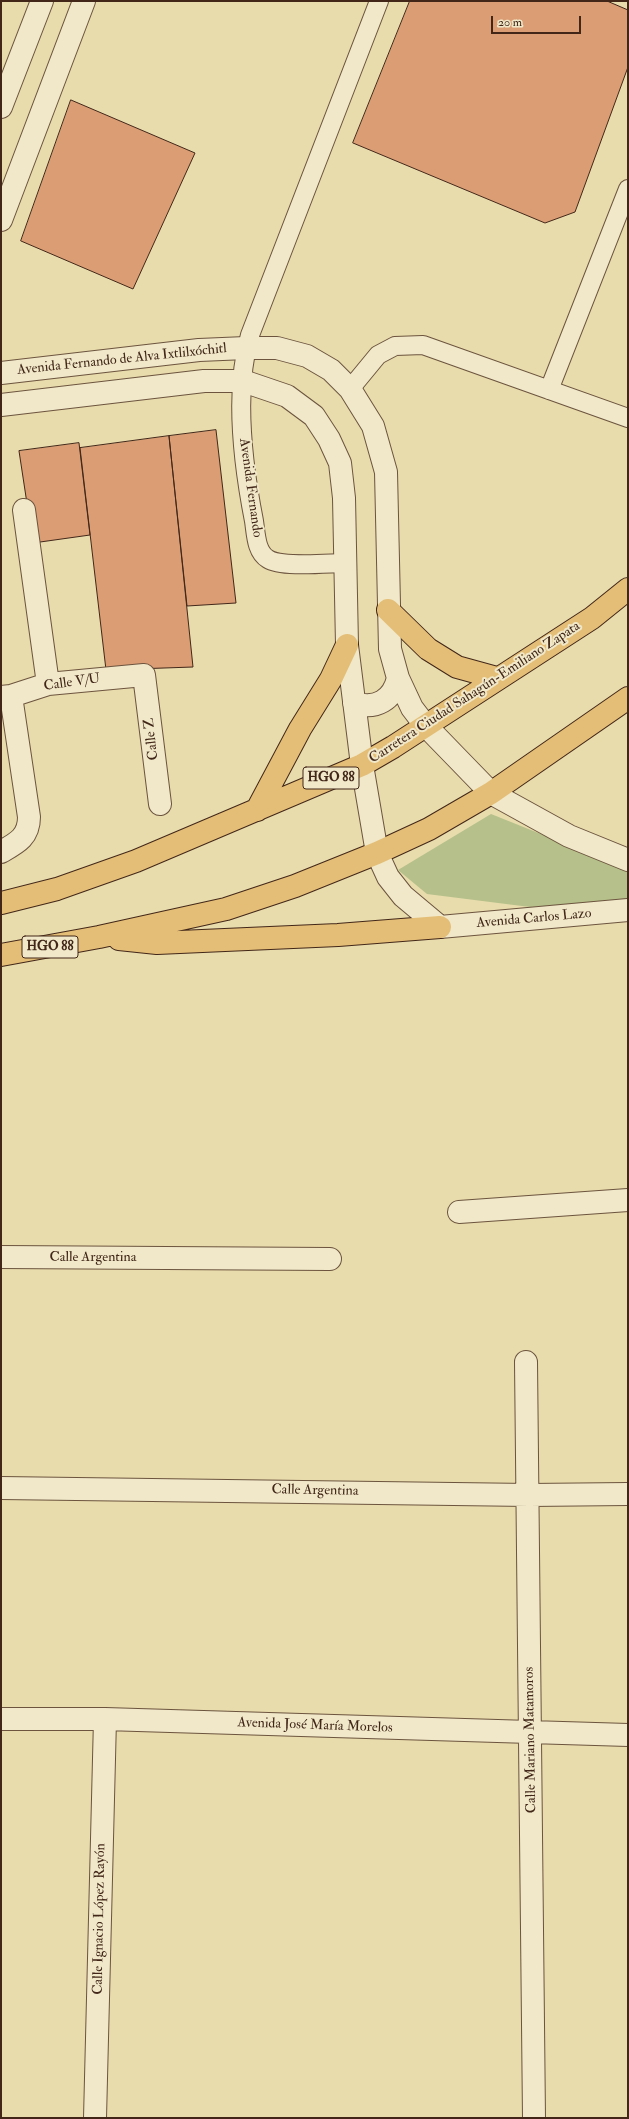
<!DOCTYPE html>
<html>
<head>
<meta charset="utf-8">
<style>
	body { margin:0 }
	#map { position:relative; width:629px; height:2119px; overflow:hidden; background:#e8dbac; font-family:"IM FELL Double Pica",serif }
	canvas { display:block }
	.frame { position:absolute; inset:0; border:2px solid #422719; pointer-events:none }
	.scale { position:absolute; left:491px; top:16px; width:90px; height:18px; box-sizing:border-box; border:2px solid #422719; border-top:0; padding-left:5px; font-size:12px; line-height:14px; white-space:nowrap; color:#422719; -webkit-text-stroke:3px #f0e8c9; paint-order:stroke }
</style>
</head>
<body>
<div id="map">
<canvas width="629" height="2119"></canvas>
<div class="frame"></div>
<div class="scale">20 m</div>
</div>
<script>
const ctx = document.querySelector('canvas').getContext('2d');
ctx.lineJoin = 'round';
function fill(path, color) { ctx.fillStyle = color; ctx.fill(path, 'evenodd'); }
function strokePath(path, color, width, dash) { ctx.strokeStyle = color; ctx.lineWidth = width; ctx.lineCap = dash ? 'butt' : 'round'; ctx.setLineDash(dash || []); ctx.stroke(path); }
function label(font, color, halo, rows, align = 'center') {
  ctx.font = font + ' "IM FELL Double Pica",serif'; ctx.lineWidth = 4; ctx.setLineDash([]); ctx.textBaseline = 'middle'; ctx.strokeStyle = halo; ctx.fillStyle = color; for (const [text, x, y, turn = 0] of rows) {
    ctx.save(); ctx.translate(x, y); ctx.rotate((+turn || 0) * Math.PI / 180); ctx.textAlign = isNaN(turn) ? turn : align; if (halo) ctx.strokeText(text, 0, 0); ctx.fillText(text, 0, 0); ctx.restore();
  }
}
fill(new Path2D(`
	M491 814 628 869V901L530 907 427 894 398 870Z`), '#b5c08a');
const building = new Path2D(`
	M410 1H607L628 10V67L575 212 545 223 353 143Z
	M71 100 195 153 133 289 21 241Z
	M216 430 236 603 187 606 169 436Z
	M169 436 193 667 106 670 80 448Z
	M79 443 90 535 33 543 19 451Z`);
fill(building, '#da9d74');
strokePath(building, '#422719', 1);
const service = new Path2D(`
	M350 389 378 355 395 346 423 345 628 418
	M549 390 628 189
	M346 563C329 563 282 568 268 559 256 552 256 534 254 521 243 465 234 390 250 335L379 1`);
const pedestrian = new Path2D(`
	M24 510 48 684
	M1 697 11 696 48 684 144 675 160 804
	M1 852C17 843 29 837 29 817L11 696`);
const minor = new Path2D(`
	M459 1212 628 1200
	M1 1257 330 1259
	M526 1362 534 2118
	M1 1488 529 1495 628 1494
	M1 1719H105L628 1735
	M95 2118 105 1719`);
const tertiary = new Path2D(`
	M1 107 42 1
	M1 220 84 1
	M1 373 199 350 246 348H277L307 356 331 370 350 389 373 426 386 472 390 649 398 678 412 708 425 725 491 793 569 836 628 860
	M1 405 204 381H243L287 396 314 416 329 439 340 463 344 498 347 645 362 765 377 853 388 877 403 896 440 927 628 910
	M354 703C376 710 393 700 398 678`);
const primary = new Path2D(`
	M388 610 428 649 457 667 497 678
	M257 810 300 729 331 679 347 645
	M1 903 57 889 136 861 362 765 393 747 592 618 628 589
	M119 939 157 943 338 935 440 927
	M1 955 99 937 226 909 295 886 377 853 429 829 491 793 628 698`);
strokePath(service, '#6c543e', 20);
strokePath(pedestrian, '#6c543e', 24);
strokePath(minor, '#6c543e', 24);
strokePath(tertiary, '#6c543e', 24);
strokePath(primary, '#422719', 24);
strokePath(service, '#f0e8c9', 18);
strokePath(pedestrian, '#f0e8c9', 22);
strokePath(minor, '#f0e8c9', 22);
strokePath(tertiary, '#f0e8c9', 22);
strokePath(primary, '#e4be76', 22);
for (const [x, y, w] of [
	[331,778,56],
	[50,947,56]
]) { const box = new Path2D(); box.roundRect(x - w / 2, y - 11, w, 22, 3); ctx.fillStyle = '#f0e8c9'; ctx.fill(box); strokePath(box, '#422719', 1); }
label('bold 13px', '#422719', null, [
	["HGO 88",331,778],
	["HGO 88",50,947]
]);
label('14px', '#422719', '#f0e8c9', [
	["Avenida Fernando de Alva Ixtlilxóchitl",122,360,-6],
	["Avenida Fernando",250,488,82],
	["Calle V/U",72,683,-8],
	["Carretera Ciudad Sahagún-Emiliano Zapata",475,693,-33],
	["Calle Z",152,739,-97],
	["Avenida Carlos Lazo",534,919,-5],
	["Calle Argentina",93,1258],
	["Calle Argentina",315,1491,1],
	["Avenida José María Morelos",315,1726,2],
	["Calle Mariano Matamoros",531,1740,-91],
	["Calle Ignacio López Rayón",100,1919,-89]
]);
</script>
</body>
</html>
